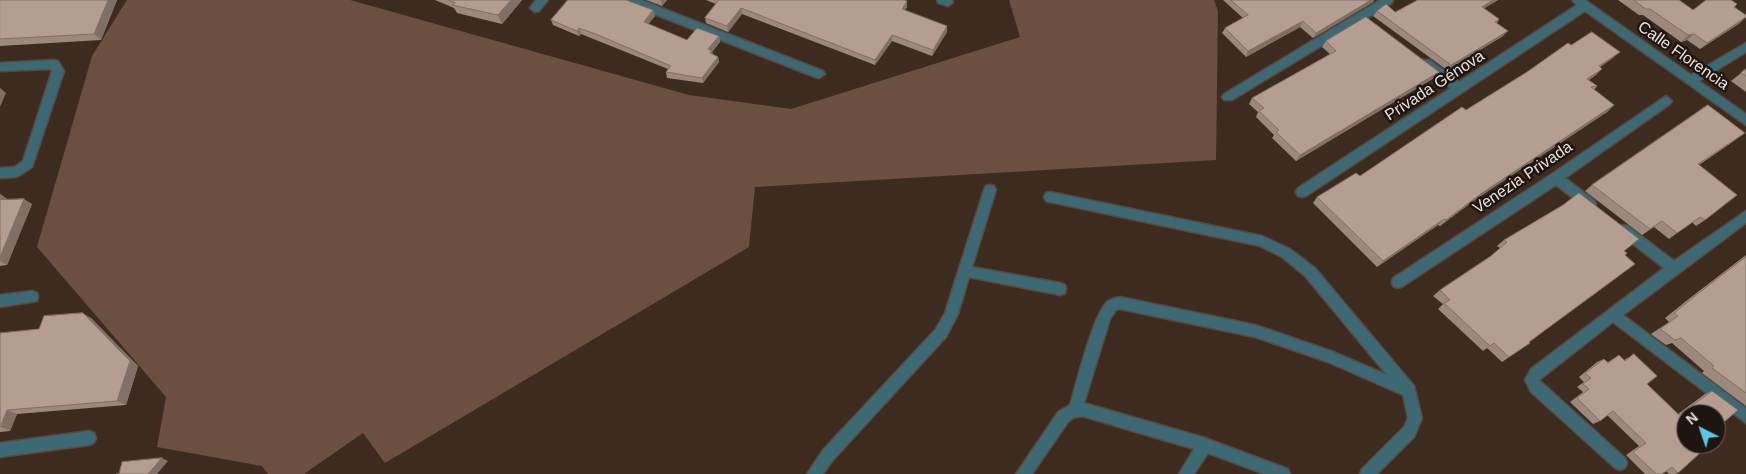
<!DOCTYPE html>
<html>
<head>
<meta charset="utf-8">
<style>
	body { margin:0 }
	#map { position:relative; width:1746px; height:474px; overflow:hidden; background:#3d2b20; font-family:Helvetica,sans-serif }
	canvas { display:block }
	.north { position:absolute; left:1676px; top:404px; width:50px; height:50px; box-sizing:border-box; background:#1e1511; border:1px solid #706661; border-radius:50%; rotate:319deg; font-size:14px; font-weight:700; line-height:20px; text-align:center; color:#ece0d9 }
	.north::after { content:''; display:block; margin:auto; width:18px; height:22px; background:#58c8e4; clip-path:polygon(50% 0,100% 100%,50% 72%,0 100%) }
</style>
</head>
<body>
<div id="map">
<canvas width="1746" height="474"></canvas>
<div class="north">N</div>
</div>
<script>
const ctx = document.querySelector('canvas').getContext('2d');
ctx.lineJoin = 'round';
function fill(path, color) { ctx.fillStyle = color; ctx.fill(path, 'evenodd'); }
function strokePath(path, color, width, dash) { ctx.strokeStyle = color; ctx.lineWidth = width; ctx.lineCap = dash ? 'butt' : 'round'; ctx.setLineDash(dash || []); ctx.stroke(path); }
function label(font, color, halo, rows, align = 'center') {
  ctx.font = font + ' Helvetica,sans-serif'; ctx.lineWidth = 5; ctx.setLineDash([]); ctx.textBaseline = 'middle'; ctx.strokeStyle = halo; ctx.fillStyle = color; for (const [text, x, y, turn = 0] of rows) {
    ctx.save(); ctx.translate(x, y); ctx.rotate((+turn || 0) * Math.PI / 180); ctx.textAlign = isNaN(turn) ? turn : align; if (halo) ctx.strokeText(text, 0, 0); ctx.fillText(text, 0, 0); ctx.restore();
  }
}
fill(new Path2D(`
	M127 0H350L689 95 791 109 1020 37 1009 0H1214L1218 11 1216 160 755 187 749 247 385 463 363 433 304 474H268L262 466 157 447 166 397 37 247 92 56Z`), '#6b5041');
const minor = new Path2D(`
	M536 0H548L539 11 535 12 530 8Z
	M625 0H641L823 71 825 74 819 78 815 77 626 3Z
	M937 0H952L953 2 948 6 938 3Z
	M1380 0H1393L1392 3 1232 100H1224L1222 97 1224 94Z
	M1572 0H1585L1691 75 1746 43V52L1699 81 1746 114V125L1585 11 1306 196 1302 197 1298 196 1296 192 1298 188 1451 88 1422 66 1420 63 1422 60H1430L1459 82 1577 5Z
	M54 60 58 61 64 71 32 167 17 177 0 178V168L15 167 23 161 52 71 51 69 0 71V63Z
	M1666 96 1672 101 1670 104 1565 178 1594 200 1596 204 1594 208 1590 209 1586 208 1556 185 1403 286 1398 288 1393 286 1392 282 1393 278 1552 174Z
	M990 185 994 186 996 190 972 267 1060 283 1065 285 1066 289 1065 293 1060 295 969 277 958 314 946 337 833 460 823 474H807L823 450 936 329 945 313 984 190 986 186Z
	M1050 192 1262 236 1290 249 1315 268 1414 386 1422 418 1414 437 1377 474H1360L1362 469 1404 427 1408 418 1403 395 1328 362 1255 337 1120 309 1116 310 1110 319 1084 403 1205 438 1288 469 1290 474H1264L1208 453 1194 474H1179L1194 449 1082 416 1073 418 1068 422 1032 474H1016L1058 412 1070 405C1077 382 1092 319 1106 303 1109 299 1115 298 1120 297L1255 325 1331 351 1387 375 1305 276 1282 257 1260 246 1050 202 1046 201 1044 197 1046 193Z
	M1746 211V223L1623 315 1746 408V423L1613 322 1539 380 1625 458 1627 463 1625 468 1620 470 1615 468 1531 392 1525 380 1531 369 1664 268 1620 234 1618 230 1620 226 1624 225 1628 226 1674 261Z
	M32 291 37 293 38 297 37 301 0 307V295Z
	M89 431 94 433 96 438 94 443 89 445 0 457V443Z`);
strokePath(minor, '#59483e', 3);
fill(minor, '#3c6974');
fill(new Path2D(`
	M0 0H117L101 40 0 46Z
	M435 0H522L502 24 457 13 454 8Z
	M646 0H667L662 6Z
	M706 0H904L907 7 905 10 947 32 932 56 892 41 875 65 742 14 728 32 706 23 705 18 716 4Z
	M1223 0H1374L1373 2 1313 38 1300 27 1246 57 1222 33 1225 28 1243 18Z
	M1418 0H1498L1484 8 1499 19 1497 23 1503 36 1447 70 1373 16 1377 11 1395 12Z
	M1618 0H1679L1693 10 1737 4 1735 7 1740 23 1700 49 1687 40 1681 42 1643 15H1639Z
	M653 10 655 16 648 24 687 40 719 36 720 42 712 52 713 54 718 57 719 62 703 83 667 78 666 72 668 69 581 34 579 36 553 25 551 20Z
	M1326 41 1439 72 1434 78 1296 161 1272 138 1274 135 1256 117 1258 112 1249 104 1252 98 1330 54 1322 47Z
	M1571 45 1613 58 1600 67 1596 75 1589 80 1597 86 1594 90 1614 105 1607 112 1476 199 1440 226 1438 225 1377 267 1313 203 1317 197 1360 176Z
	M1746 69V92L1731 81Z
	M1737 139 1699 165 1705 220 1696 226 1692 222 1669 239 1654 227 1642 235 1585 191 1592 185Z
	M0 194 7 199V200L32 204 7 265 0 266Z
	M1504 240 1624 251 1529 342 1530 343 1502 362 1487 348 1483 351 1438 309 1443 304 1433 296 1440 290 1491 256 1500 248 1497 246Z
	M1746 255V406L1702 373 1704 371 1672 343 1666 345 1651 334 1669 322 1665 318 1690 298Z
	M91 318 138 366 126 405 17 414 10 431 0 432V333L39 329Z
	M1634 354 1647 384 1678 414 1705 394 1712 391 1716 414 1678 473 1675 474H1669L1666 471 1662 474H1645L1626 455 1639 446 1607 415 1600 421 1593 424 1570 402 1583 392 1577 387 1584 382 1579 377 1597 362 1604 359 1608 362 1619 355 1624 360Z`), '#9c887d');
fill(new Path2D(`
	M108 0H117L101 40 94 34Z
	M511 0H522L502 24 498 15Z
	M661 0H667L662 6 661 1Z
	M1371 0H1374L1373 2 1313 38 1316 33Z
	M1493 0H1498L1478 12 1482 7Z
	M907 1V7L902 15V9Z
	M741 8 742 14 728 32 727 26Z
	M653 10 655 16 645 28 644 22Z
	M1746 17 1740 23 1700 49 1707 43Z
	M1303 21 1300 27 1246 57 1248 51Z
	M947 26V32L932 56 933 50Z
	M579 28 581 34 579 36 577 31Z
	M1508 31 1503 36 1447 70 1451 65Z
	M1694 34 1687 40 1681 42 1688 35Z
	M892 35V41L875 65V60Z
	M719 36 720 42 712 52 713 56 711 59 708 49Z
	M1620 52 1613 58 1592 72 1599 66Z
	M718 57 719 62 703 83 702 78Z
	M1602 69 1596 75 1581 85 1587 79Z
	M1439 72 1434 78 1296 161 1300 155Z
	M0 88 6 93 0 107Z
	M1614 105 1607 112 1476 199 1440 226 1446 220 1482 193Z
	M0 194 7 199 4 206 0 203Z
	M24 199 32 204 7 265 0 261V257Z
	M1444 219 1438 225 1377 267 1383 261Z
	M83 313 91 318 138 366 126 405 117 401Z
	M7 410 17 414 10 431 1 427Z
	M162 458 168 461 157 474H148Z`), '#7f6f66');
const building = new Path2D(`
	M0 0H108L94 34 0 39Z
	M449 0H511L498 15 452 5 455 3Z
	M568 0H626L653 10 644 22 687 40 697 28 719 36 708 49 712 51 710 53 718 57 702 78 666 72 671 66 598 35 579 28 577 31 551 20Z
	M719 0H904L907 1 902 9 947 26 933 50 892 35 875 60 741 8 727 26 705 18Z
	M1231 0H1371L1316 33 1303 21 1248 51 1225 28 1248 15Z
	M1418 0H1493L1482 7 1499 19 1495 22 1508 31 1451 65 1377 11 1386 4 1395 12Z
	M1634 0H1679L1693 10 1706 0H1731L1737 4 1734 7 1746 15V17L1707 43 1694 34 1688 35 1650 9H1646Z
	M1366 17 1439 72 1300 155 1276 132 1279 130 1259 111 1264 108 1252 98 1336 51 1326 41Z
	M1592 32 1620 52 1599 66 1602 69 1587 79 1597 86 1591 87 1614 105 1482 193 1446 220 1444 219 1383 261 1317 197 1356 173 1360 176 1462 107 1466 110 1527 72 1568 43 1571 45Z
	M1746 69V76L1741 73Z
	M1708 105 1745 133 1698 164 1737 195 1705 220 1700 217 1677 233 1662 221 1650 229 1592 185Z
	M1579 193 1639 239 1624 251 1627 253 1625 255 1635 264 1529 342 1530 343 1509 357 1494 343 1490 346 1444 303 1450 300 1440 290 1491 256 1507 242 1504 240 1563 205Z
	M24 199 0 257V200Z
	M1746 257V393L1712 368 1714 366 1681 338 1675 340 1660 329 1678 316 1674 313 1700 292Z
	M83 313 130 361 117 401 7 410 0 427V333L39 329 44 316Z
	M1634 354 1657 376 1647 384 1679 415 1712 391 1738 410 1716 429V414H1686V444H1710L1678 473 1672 467 1662 474H1656L1633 452 1646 443 1613 411 1600 421 1577 398 1589 389 1583 384 1591 378 1585 373 1604 359 1608 363 1619 355 1625 361Z
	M162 458 148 474H116H119L122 462Z`);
fill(building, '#b59e91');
strokePath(building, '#7f6f66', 1);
label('16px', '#ece0d9', '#1e1511', [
	["Calle Florencia",1683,56,35],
	["Privada Génova",1435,86,-33],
	["Venezia Privada",1523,178,-34]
]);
</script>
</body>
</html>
